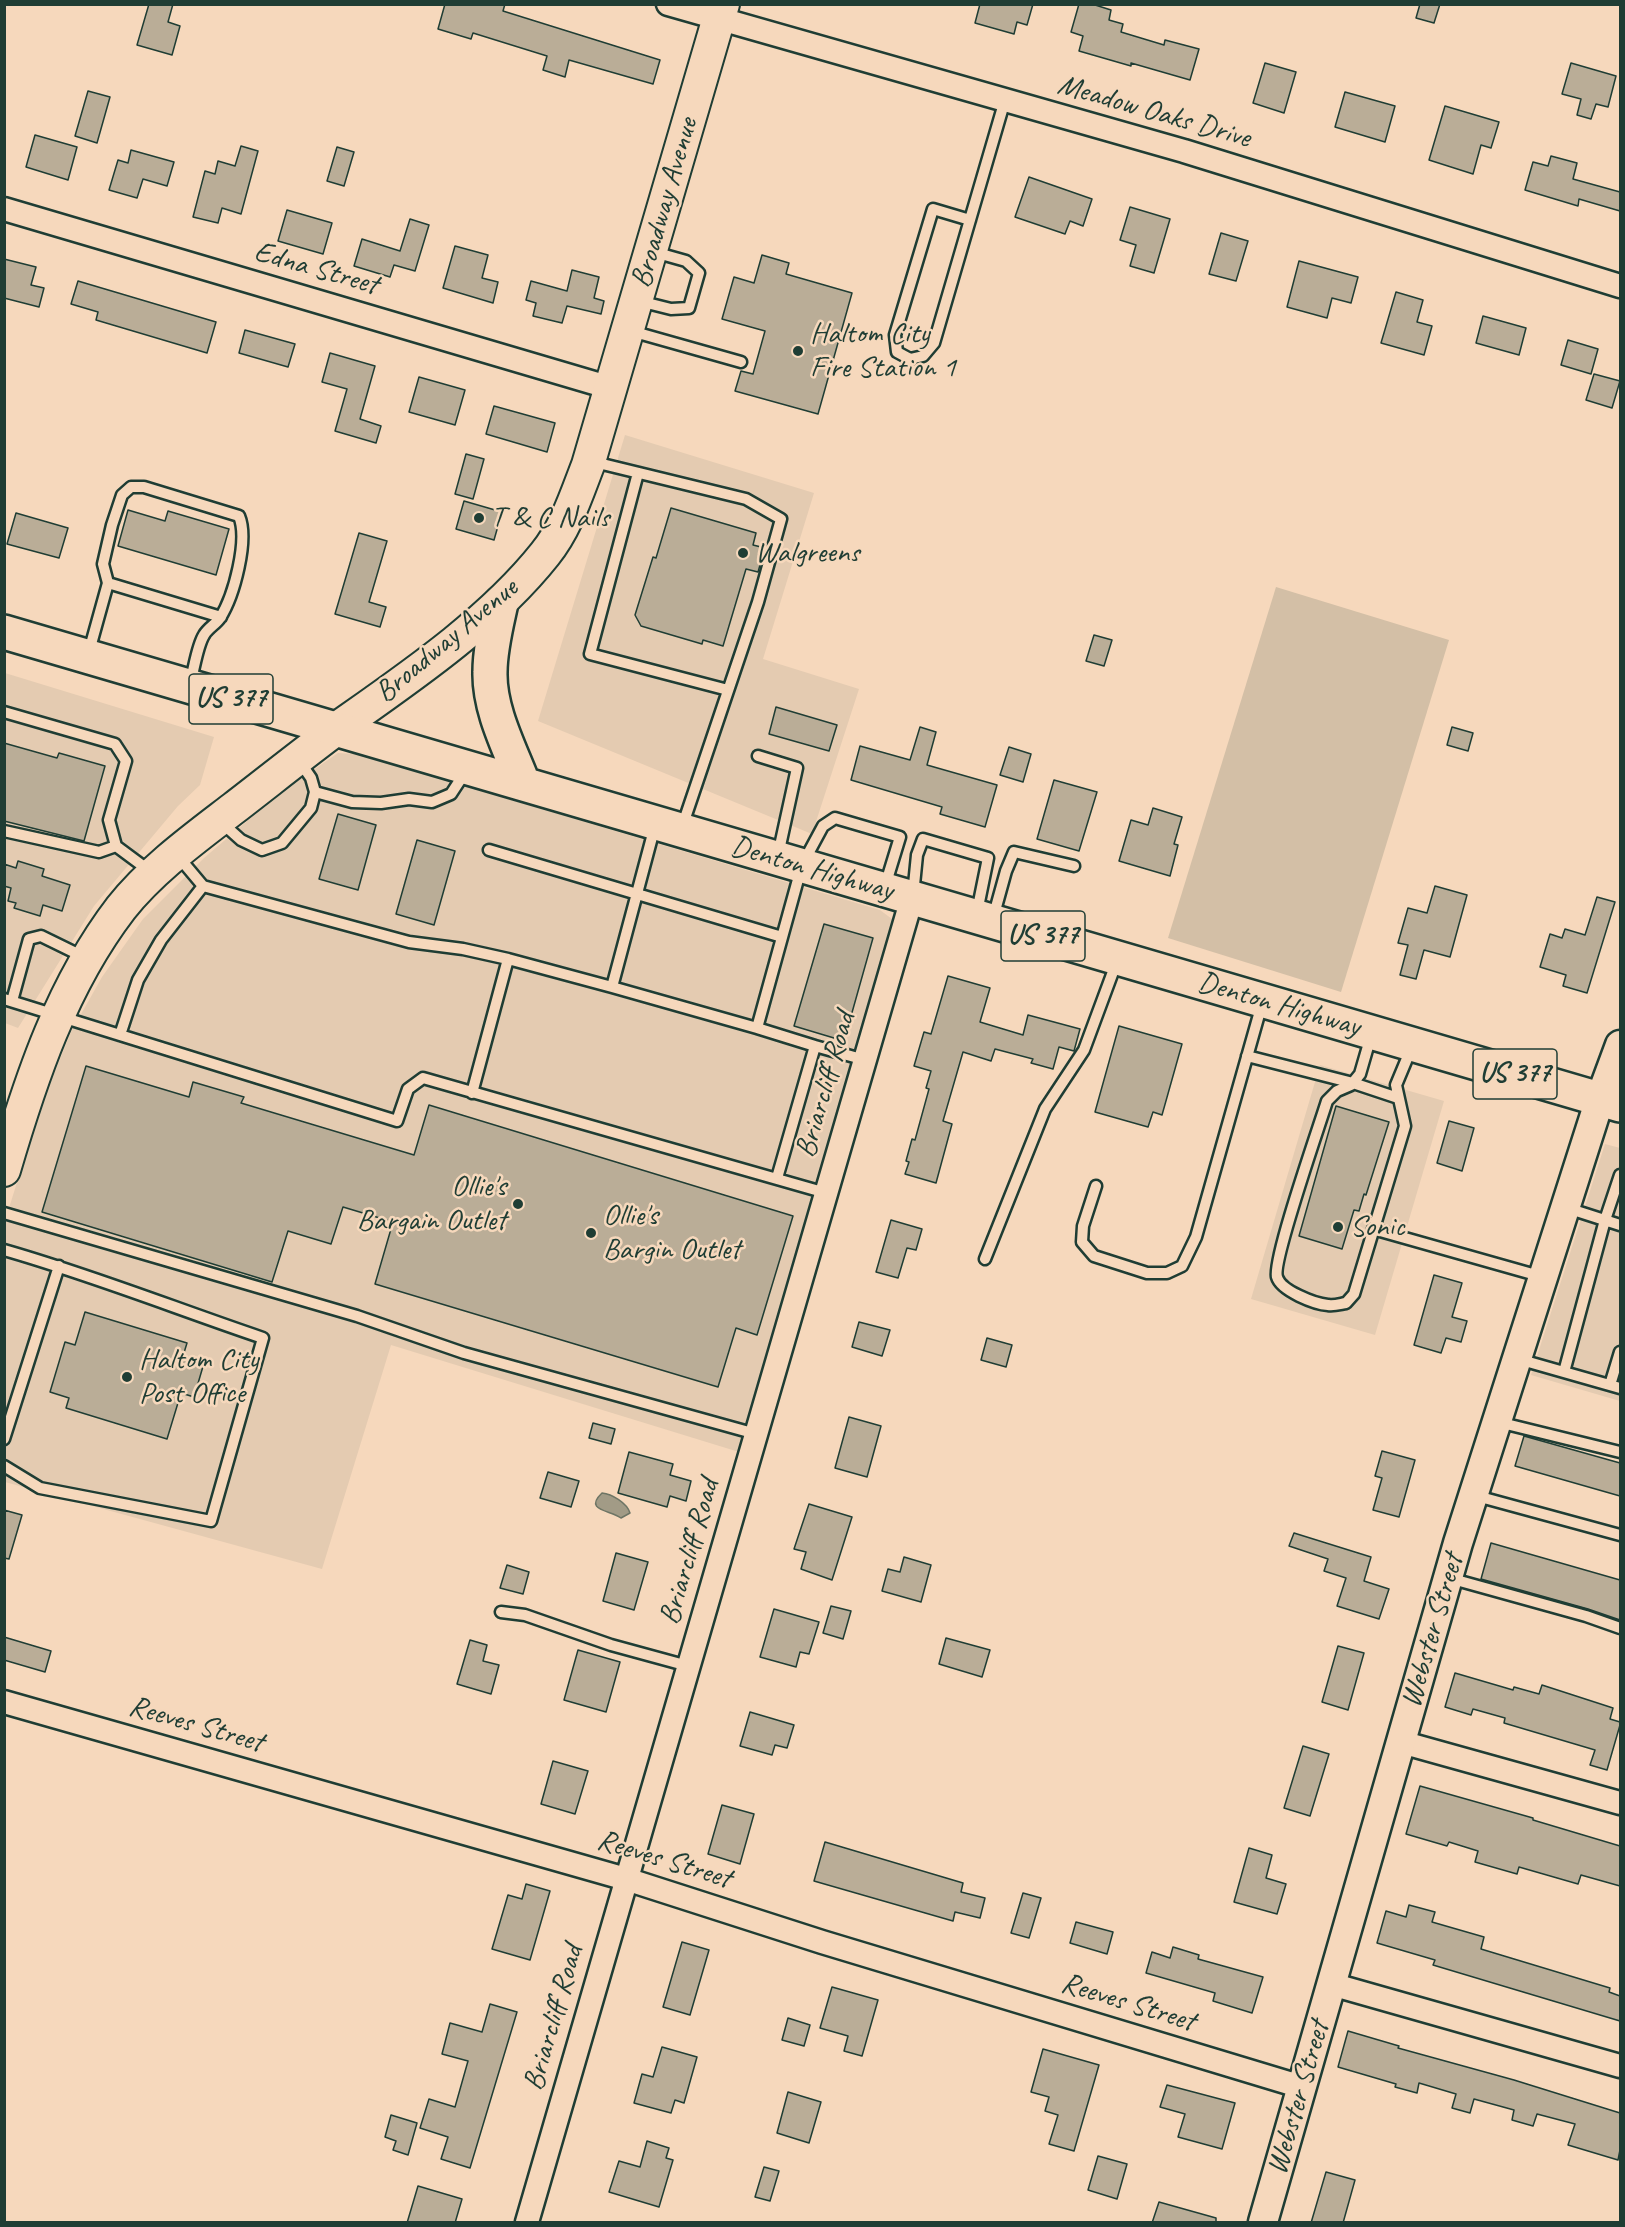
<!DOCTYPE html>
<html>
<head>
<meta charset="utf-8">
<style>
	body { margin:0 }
	#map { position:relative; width:1625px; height:2227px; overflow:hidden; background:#f6d8bc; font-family:Caveat,sans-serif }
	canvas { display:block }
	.frame { position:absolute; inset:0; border:6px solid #1f3d34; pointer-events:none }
</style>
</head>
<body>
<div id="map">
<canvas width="1625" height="2227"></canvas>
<div class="frame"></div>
</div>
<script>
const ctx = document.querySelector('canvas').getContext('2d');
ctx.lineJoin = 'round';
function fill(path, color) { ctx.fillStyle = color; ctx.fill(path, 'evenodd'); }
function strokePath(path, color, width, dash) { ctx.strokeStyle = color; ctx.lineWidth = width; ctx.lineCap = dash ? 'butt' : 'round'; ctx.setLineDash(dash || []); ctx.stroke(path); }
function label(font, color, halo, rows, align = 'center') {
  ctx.font = font + ' Caveat,sans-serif'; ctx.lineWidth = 5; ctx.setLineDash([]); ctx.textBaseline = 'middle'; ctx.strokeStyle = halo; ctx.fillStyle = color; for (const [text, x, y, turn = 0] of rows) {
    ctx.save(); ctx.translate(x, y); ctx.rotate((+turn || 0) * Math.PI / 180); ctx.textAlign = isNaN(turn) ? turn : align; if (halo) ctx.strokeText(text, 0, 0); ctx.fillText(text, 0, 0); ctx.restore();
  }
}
fill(new Path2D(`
	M625 435 814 493 763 659 859 689 812 834 538 721Z
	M5 673 214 737 200 785 178 806 94 906 18 1028 5 1023Z
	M338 753 357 754 880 910 892 919 893 931 739 1452 391 1345 322 1569 5 1482V1221L41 1105 71 1032 102 977 143 919 204 858 280 793Z
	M1320 1065 1444 1101 1375 1335 1251 1299Z
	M1605 1144 1620 1148V1401L1531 1375Z`), '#e4cbb1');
fill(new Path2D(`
	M1276 587 1449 640 1341 992 1168 938Z`), '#d3bfa6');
const water = new Path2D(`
	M602 1493C612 1494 627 1503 630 1513L621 1518C611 1510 583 1511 602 1493Z`);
fill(water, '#a29b86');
strokePath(water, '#6e7565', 1.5);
const building = new Path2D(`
	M149 4H173L168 22 180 26 172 55 137 45Z
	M445 4H505L503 11 660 60 653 84 569 60 565 77 543 70 547 56 473 33 471 39 438 29Z
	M980 4H1033L1027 25 1017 22 1014 34 975 23Z
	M1079 4H1092L1111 10 1109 20 1123 24 1121 32 1164 45 1165 40 1199 49 1190 80 1131 63V66L1079 51 1083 36 1071 32Z
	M1420 4H1440L1434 23 1416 18Z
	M1265 63 1296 72 1284 113 1253 103Z
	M1571 63 1616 76 1608 107 1596 104 1591 119 1577 115 1581 99 1562 94Z
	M88 91 110 97 97 143 75 136Z
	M1345 92 1395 106 1385 142 1335 127Z
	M1445 106 1499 122 1491 148 1481 145 1473 174 1429 160Z
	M35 135 77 147 68 180 26 167Z
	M241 146 258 151 241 214 222 208 218 223 193 217 205 171 215 174 218 161 235 166Z
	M337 147 354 152 344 186 327 181Z
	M131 150 174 162 167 186 143 179 137 198 109 190 118 160 128 163Z
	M1551 156 1577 163 1573 179 1620 192V211L1579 199 1578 206 1525 190 1533 162 1548 166Z
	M1029 177 1092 199 1083 226 1070 221 1065 234 1015 217Z
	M1130 207 1170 219 1154 273 1130 266 1136 245 1120 240Z
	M287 210 332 223 323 254 278 241Z
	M410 219 429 225 415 271 394 265 390 277 354 266 362 239 400 251Z
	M1221 233 1248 241 1236 281 1209 274Z
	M455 246 488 255 482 278 498 282 493 303 443 288Z
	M762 255 789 263 786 274 852 293 818 414 735 391 741 371 753 374 765 331 722 319 734 277 754 283Z
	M4 259 36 267 31 285 44 288 39 307 4 298Z
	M1299 261 1358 277 1351 303 1332 298 1327 318 1287 307Z
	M572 270 599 277 594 298 604 301 601 314 567 306 562 323 533 316 536 303 526 300 531 281 567 291Z
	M78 281 216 322 207 353 96 320 98 312 71 304Z
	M1396 292 1423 300 1417 322 1432 326 1424 355 1381 343Z
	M1483 316 1526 328 1519 355 1476 343Z
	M245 330 295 344 288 367 239 353Z
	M1568 340 1598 349 1591 374 1561 365Z
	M330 353 375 366 360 419 381 426 376 443 335 431 347 389 322 382Z
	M1594 374 1620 381 1612 408 1586 400Z
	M419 377 465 390 455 425 409 412Z
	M494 406 555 423 547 452 486 434Z
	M466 454 484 459 473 499 455 494Z
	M464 501 502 512 494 540 456 529Z
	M671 508 756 533 753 545 765 548 758 572 746 569 723 646 703 640 702 644 641 626 635 615 653 557 656 558Z
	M128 510 165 521 168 511 229 529 216 575 118 546Z
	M16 513 68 528 59 558 7 544Z
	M359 533 387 541 369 602 386 607 380 627 335 614Z
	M1094 635 1112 640 1104 666 1086 661Z
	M776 707 837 725 829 751 769 734Z
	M920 727 936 732 927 765 997 785 985 827 940 814 942 807 851 780 860 746 910 760Z
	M1452 727 1473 733 1468 751 1447 745Z
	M4 743 57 758 59 753 105 766 84 841 4 821Z
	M1009 747 1031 754 1023 782 1000 775Z
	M1054 780 1097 792 1079 851 1037 839Z
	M1153 808 1182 817 1174 844 1178 845 1170 876 1119 861 1131 820 1148 825Z
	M338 814 376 825 358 890 319 879Z
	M417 840 455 851 434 925 396 914Z
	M18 861 44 869 42 876 70 885 62 911 43 905 40 916 14 908 16 903 8 901 11 888 4 886V864L16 868Z
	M1435 886 1467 895 1450 957 1424 950 1416 979 1400 975 1408 945 1398 943 1408 908 1427 913Z
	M1597 897 1615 902 1587 993 1563 986 1566 975 1540 967 1550 934 1562 938 1565 929 1585 935Z
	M824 924 873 938 844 1041 794 1026Z
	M948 976 990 988 980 1022 1023 1035 1028 1015 1080 1029 1074 1051 1059 1047 1053 1069 1031 1063 1033 1059 995 1049 991 1061 963 1052 943 1121 952 1124 936 1183 905 1174 909 1162 906 1161 912 1139 915 1140 929 1089 926 1088 931 1071 914 1066 924 1032 931 1034Z
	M1119 1026 1182 1044 1162 1115 1153 1112 1148 1127 1095 1112Z
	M86 1066 189 1097 193 1082 244 1097 241 1103 414 1155 429 1105 793 1216 757 1335 736 1328 718 1387 375 1284 393 1222 343 1207 331 1244 288 1231 272 1282 42 1212Z
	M1336 1106 1389 1122 1366 1195 1364 1194 1359 1211 1354 1210 1342 1249 1299 1236Z
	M1449 1121 1474 1128 1462 1171 1437 1163Z
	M891 1220 922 1229 916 1250 907 1248 898 1278 876 1272Z
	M1434 1275 1462 1283 1452 1317 1467 1321 1461 1342 1446 1338 1441 1353 1414 1345Z
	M85 1312 187 1343 183 1356 204 1363 194 1397 181 1393 167 1439 66 1408 69 1398 50 1392 65 1342 75 1345Z
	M859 1322 890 1330 882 1356 852 1347Z
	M987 1338 1012 1345 1006 1367 981 1360Z
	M849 1417 881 1426 867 1477 835 1468Z
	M593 1423 615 1429 611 1444 589 1438Z
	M1524 1436 1620 1463V1496L1515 1466Z
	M1382 1451 1415 1460 1399 1517 1373 1510 1382 1478 1375 1476Z
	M629 1452 673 1464 670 1475 691 1481 686 1501 670 1496 667 1507 618 1493Z
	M548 1472 579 1481 571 1507 540 1498Z
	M809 1504 852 1517 832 1580 801 1569 806 1552 794 1549Z
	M4 1510 22 1515 9 1559 4 1558Z
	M1294 1533 1371 1557 1364 1581 1389 1589 1379 1619 1337 1606 1346 1578 1324 1571 1328 1559 1289 1546Z
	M1491 1543 1620 1580V1620L1588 1609 1481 1579Z
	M616 1553 648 1562 634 1610 603 1601Z
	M904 1557 931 1565 921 1602 882 1591 888 1569 900 1572Z
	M507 1565 529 1572 523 1594 500 1588Z
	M831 1606 851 1611 843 1639 823 1633Z
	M774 1609 819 1622 809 1654 800 1652 796 1667 760 1657Z
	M4 1637 51 1651 45 1672 4 1660Z
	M946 1638 990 1650 982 1677 939 1664Z
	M470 1640 487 1645 483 1661 499 1665 491 1694 457 1684Z
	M1338 1646 1364 1653 1348 1710 1322 1702Z
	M578 1650 620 1662 606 1712 564 1700Z
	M1455 1673 1513 1690 1514 1687 1539 1694 1542 1685 1613 1708 1610 1719 1620 1722V1725L1607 1770 1590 1765 1595 1750 1504 1723 1505 1718 1473 1709 1471 1715 1445 1707Z
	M750 1712 794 1725 787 1748 775 1745 772 1755 740 1746Z
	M1303 1746 1329 1754 1310 1816 1284 1808Z
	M553 1761 588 1771 575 1814 541 1804Z
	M1420 1786 1533 1818V1820L1620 1846V1886L1581 1875 1578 1884 1519 1867 1517 1874 1475 1862 1478 1851 1449 1842 1447 1846 1406 1834Z
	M722 1805 754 1814 740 1864 708 1854Z
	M825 1842 963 1883 961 1892 985 1898 980 1918 955 1912 953 1921 814 1881Z
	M1249 1848 1272 1855 1266 1878 1286 1884 1277 1914 1234 1902Z
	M526 1884 550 1891 530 1960 492 1949 508 1895 522 1899Z
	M1023 1893 1041 1898 1029 1938 1011 1933Z
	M1409 1905 1435 1912 1432 1922 1484 1937 1481 1949 1610 1988 1609 1992 1620 1996V2021L1433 1965 1435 1960 1377 1943 1386 1911 1406 1917Z
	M1076 1922 1113 1932 1107 1954 1070 1943Z
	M682 1942 709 1950 690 2015 663 2007Z
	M1173 1947 1199 1955 1198 1959 1263 1977 1252 2013 1213 2001 1215 1993 1146 1973 1152 1952 1170 1958Z
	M832 1987 878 2000 862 2056 844 2051 848 2036 820 2028Z
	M490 2004 517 2012 470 2168 441 2159 448 2137 420 2128 429 2099 455 2107 468 2061 442 2054 450 2023 482 2032Z
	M788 2018 810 2025 804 2046 782 2040Z
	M1348 2031 1399 2046 1398 2048 1514 2080 1620 2113V2150L1618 2160 1568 2145 1575 2124 1537 2114 1533 2126 1512 2120 1514 2110 1474 2099 1470 2113 1452 2108 1456 2094 1419 2083 1417 2093 1395 2087 1396 2084 1338 2067Z
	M662 2047 697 2057 684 2103 675 2100 671 2113 634 2103 642 2074 653 2077Z
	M1043 2049 1099 2065 1074 2151 1049 2144 1058 2115 1045 2111 1049 2097 1031 2092Z
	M1167 2085 1235 2103 1222 2149 1178 2137 1185 2114 1160 2107Z
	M788 2092 821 2102 809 2143 777 2133Z
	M391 2115 417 2123 408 2155 393 2150 396 2141 385 2137Z
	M647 2141 669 2148 666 2158 673 2160 659 2207 609 2192 619 2161 640 2167Z
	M1098 2156 1127 2164 1117 2199 1088 2190Z
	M764 2167 779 2171 770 2201 755 2197Z
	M1326 2172 1355 2180 1343 2223H1311Z
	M418 2186 462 2199 455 2223H407Z
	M1159 2202 1216 2218V2223H1152Z`);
fill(building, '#baad97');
strokePath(building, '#1f3d34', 1.5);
const service = new Path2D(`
	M970 220 933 209 895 335 897 352 910 359 923 356 934 343 1005 100
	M639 301 671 309 689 308 699 273 686 261 654 252
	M631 331 741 362
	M590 461 746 499 781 519 758 602 682 827
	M638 473 590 654 728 690
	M108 583 221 617
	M88 655 108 583 103 564 112 525 122 495 131 487H144L239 516C249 540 234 596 220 618 216 624 208 628 204 635 197 646 194 670 190 683
	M4 712 115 744 126 761 109 820 116 846
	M758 756 797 768 778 855
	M315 792 352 802 381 803 409 799 432 802 451 794 466 771
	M221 822 241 840 262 850 282 843 311 808 315 792 311 778 300 762
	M4 831 99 852 116 846 151 872
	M489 850 782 937
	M177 855 203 886 409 942 463 949 508 959
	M913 895 917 855 923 839 988 858 977 912
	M993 918 1006 871 1014 852 1074 866
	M612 987 655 826
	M4 999 397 1121 408 1089 423 1078 826 1193
	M12 1001 29 939 41 936 86 958
	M120 1035 138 980 161 940 203 886
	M1371 1036 1360 1074 1351 1085 1337 1091 1327 1101C1319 1127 1272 1261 1277 1277 1281 1291 1315 1304 1328 1305 1334 1306 1340 1304 1346 1303L1354 1294 1405 1126 1396 1085 1411 1049
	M815 1046 757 1028 802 865 823 826 835 818 900 837 885 886
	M1247 1056 1353 1083 1398 1098
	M472 1093 508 959 612 987 757 1028
	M777 1178 815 1046 865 1060
	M1096 1186 1083 1226 1082 1242 1094 1256 1147 1273H1167L1182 1266 1196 1237 1262 1004
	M1567 1208 1620 1225
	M4 1213 357 1316 464 1353 756 1434
	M1373 1229 1543 1277
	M4 1250C92 1275 177 1309 263 1338L211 1521 40 1488 4 1466
	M985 1259 1045 1109 1084 1050 1117 961
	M1518 1359 1620 1388
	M1564 1372 1605 1220 1620 1175
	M1610 1385 1620 1352
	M1498 1422 1620 1452
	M4 1439 59 1266
	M1473 1495 1620 1535
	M1449 1578 1586 1616 1620 1628
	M501 1612 525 1615 611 1645 688 1666`);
const minor = new Path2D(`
	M668 4 1184 151 1620 286
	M4 209 611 388
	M4 1702 626 1879 822 1942 1302 2087
	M1401 1742 1620 1803
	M1331 1984 1620 2066
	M527 2222 912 898`);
const tertiary = new Path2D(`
	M1263 2222 1458 1543 1600 1099 1620 1045`);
const secondary = new Path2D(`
	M4 1170C31 1078 62 985 121 908 152 869 195 838 234 808 269 781 304 753 339 727 410 677 491 622 545 554 566 528 576 496 588 465L723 4`);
const primary = new Path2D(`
	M501 603C496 626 490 649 490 672 489 710 510 749 523 783
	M4 632 1620 1105`);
strokePath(service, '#1f3d34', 15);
strokePath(minor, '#1f3d34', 27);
strokePath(tertiary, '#1f3d34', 33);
strokePath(secondary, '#1f3d34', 36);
strokePath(primary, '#1f3d34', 38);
strokePath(service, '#f6d8bc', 10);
strokePath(minor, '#f6d8bc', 22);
strokePath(tertiary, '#f6d8bc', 28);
strokePath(secondary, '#f6d8bc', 32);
strokePath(primary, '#f6d8bc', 33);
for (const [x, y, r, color] of [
	[798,351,6,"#1f3d34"],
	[479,518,6,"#1f3d34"],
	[743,553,6,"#1f3d34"],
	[518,1204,6,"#1f3d34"],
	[1338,1227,6,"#1f3d34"],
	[591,1233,6,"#1f3d34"],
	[127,1377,6,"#1f3d34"]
]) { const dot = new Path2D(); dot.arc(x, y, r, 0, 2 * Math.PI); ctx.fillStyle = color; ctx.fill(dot); strokePath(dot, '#f6d8bc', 2); }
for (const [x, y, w] of [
	[231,699,84],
	[1043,936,84],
	[1515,1074,84]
]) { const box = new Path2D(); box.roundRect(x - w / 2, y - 25, w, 50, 4.5); ctx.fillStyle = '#f6d8bc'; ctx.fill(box); strokePath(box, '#1f3d34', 1.5); }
label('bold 28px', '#1f3d34', null, [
	["US 377",231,699],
	["US 377",1043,936],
	["US 377",1515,1074]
]);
label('30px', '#1f3d34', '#f6d8bc', [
	["Meadow Oaks Drive",1154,112,16],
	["Broadway Avenue",665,203,-74],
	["Edna Street",316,269,16],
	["Broadway Avenue",447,641,-40],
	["Denton Highway",812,869,16],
	["Denton Highway",1279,1005,16],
	["Briarcliff Road",826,1085,-74],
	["Briarcliff Road",690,1552,-74],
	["Webster Street",1433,1631,-74],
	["Reeves Street",196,1725,16],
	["Reeves Street",664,1860,17],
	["Reeves Street",1128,2003,17],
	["Briarcliff Road",554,2018,-74],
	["Webster Street",1299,2098,-74]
]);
label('30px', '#1f3d34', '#f6d8bc', [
	["Haltom City",810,334],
	["Fire Station 1",810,368],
	["T & C Nails",491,518],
	["Walgreens",755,553],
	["Ollie's",506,1187,"right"],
	["Bargain Outlet",506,1221,"right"],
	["Ollie's",603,1216],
	["Bargin Outlet",603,1250],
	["Sonic",1350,1227],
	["Haltom City",139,1360],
	["Post Office",139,1394]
], 'left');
</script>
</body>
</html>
